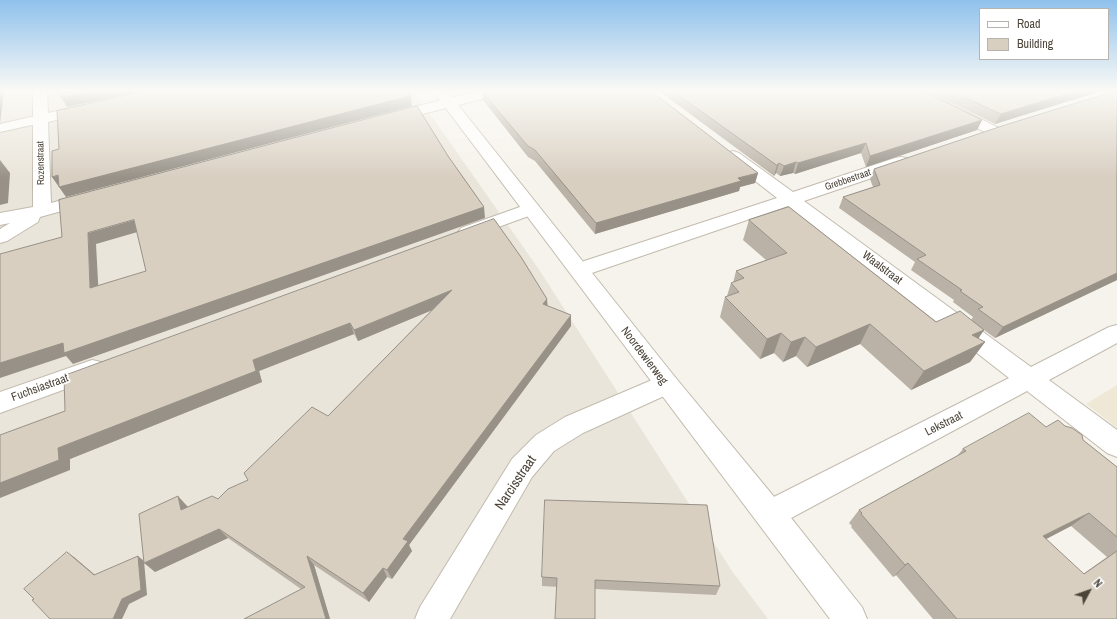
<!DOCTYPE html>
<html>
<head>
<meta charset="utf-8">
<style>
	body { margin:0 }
	#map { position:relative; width:1117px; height:619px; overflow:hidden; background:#f6f3ec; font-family:"Archivo Narrow",sans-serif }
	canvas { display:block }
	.legend { position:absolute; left:979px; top:8px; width:130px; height:52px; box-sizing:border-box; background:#fff; border:1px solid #b7b4b0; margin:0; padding:5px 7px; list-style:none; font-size:12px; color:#4b4439 }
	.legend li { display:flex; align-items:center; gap:8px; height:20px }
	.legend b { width:20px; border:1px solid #b7b4b0 }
	.north { position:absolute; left:1069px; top:571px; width:40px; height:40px; -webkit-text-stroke:3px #fff; paint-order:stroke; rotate:49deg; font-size:11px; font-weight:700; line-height:16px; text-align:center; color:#4b4439 }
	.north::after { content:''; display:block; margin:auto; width:14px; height:18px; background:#4b4439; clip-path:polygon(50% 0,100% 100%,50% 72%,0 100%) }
</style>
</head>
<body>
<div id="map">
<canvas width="1117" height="619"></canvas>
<ul class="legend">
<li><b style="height:5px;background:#fff"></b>Road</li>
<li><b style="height:11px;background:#d8cfc1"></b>Building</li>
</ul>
<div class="north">N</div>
</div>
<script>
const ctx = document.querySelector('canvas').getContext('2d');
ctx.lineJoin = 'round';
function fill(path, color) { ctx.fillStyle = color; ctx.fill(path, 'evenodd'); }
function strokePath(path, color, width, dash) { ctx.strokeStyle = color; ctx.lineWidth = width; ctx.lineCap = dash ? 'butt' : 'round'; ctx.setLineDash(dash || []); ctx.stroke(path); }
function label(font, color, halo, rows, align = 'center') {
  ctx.font = font + ' "Archivo Narrow",sans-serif'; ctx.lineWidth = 3.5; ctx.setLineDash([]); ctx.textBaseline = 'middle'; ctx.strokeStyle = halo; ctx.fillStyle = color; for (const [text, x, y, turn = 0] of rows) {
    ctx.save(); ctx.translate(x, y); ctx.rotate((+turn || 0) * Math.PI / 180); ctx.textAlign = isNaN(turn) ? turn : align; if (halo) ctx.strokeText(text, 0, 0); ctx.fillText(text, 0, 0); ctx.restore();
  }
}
fill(new Path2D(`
	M0 91H414L540 271 732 571 768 619H0Z`), '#eae5da');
fill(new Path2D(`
	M1117 385V428L1086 404Z`), '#efe8d6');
const pedestrian = new Path2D(`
	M40 115 45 116 47 119 45 122 0 132V124Z`);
const minor = new Path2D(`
	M33 91H47L48 113 86 105 91 106 93 109 91 112 48 122 51 203 88 193 94 194 97 198 94 202 40 217 38 222 7 241 0 243V229L10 223 0 225V213L33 207Z
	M479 91H505L503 94 390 122 385 120 382 117 385 114Z
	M906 91H924L999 128 1002 131 999 134 994 136 989 134 908 94Z
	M733 151 739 153 793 192 895 158 901 157 907 158 909 162 907 166 804 201 1031 367 1109 327 1117 325V343L1049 380 1117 430V457L1107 453 1027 391 780 524 770 528 760 524 755 514 760 504 1009 378 788 206 586 275 579 277 572 275 569 270 572 265 777 198 727 159 725 156 727 153Z
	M531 203 537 205 540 209 537 213 468 238 461 236 458 232 461 228Z
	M92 360 101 362 104 369 101 376 0 413V392Z
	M666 374 675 377 678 384 675 391 583 433 554 451 532 477 450 619H415L420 607 512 459 536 435 565 417Z`);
const tertiary = new Path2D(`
	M433 91H447L675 377 780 504 862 607 867 619H830Z`);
strokePath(pedestrian, '#c2bbae', 2);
strokePath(minor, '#c2bbae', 2);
strokePath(tertiary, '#c2bbae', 2);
fill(pedestrian, '#fff');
fill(minor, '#fff');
fill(tertiary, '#fff');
fill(new Path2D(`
	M482 91 758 173 755 183 740 187 739 191 595 234 535 161 528 157 483 100Z
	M659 91H923L982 120 977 130 866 167 861 153 795 174 793 173 780 176 776 173 774 176Z
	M927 91H1101L995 124Z
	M1117 91V280L995 338 984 330 978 339 985 342 970 362 911 390 860 344 807 367 796 356 783 362 774 353 760 359 720 317 725 297 727 296 731 283H733L736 271 766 260 743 240 749 220 936 322 971 320 973 317 953 302 954 300 911 270 915 262 839 208 843 197 873 187 870 179 874 169Z
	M494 219 547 299V306L571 326 409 545 412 551 392 579 387 577 369 602 314 565 330 619 301 589 228 538 155 572 188 507 218 499 248 480 328 416 432 310 358 341 354 334 259 371 262 382 70 459V470L65 411Z
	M1046 427 1083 440 1117 467V619H933L896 575 893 577 851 527 852 526 849 523 859 510 957 456 963 449ZM1071 526 1107 557 1083 574 1046 539Z
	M542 577 720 586 716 595 595 589 542 586Z`), '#bab2a6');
fill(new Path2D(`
	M0 91H4L0 123Z
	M91 91H142L67 107 61 97Z
	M410 91 412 101 411 102 412 106 66 197 52 177Z
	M1076 91H1101L995 124 1001 114Z
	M982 120 977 130 866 167 870 156Z
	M866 143 861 153 795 174 798 163Z
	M0 160 10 173 8 203 0 205Z
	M796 162 793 173 780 176 784 166Z
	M779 163 776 173 774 176 777 165Z
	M758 173 755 183 740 187 739 191 595 234 596 223 738 178Z
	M484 207 485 218 73 364 66 356 0 378V363Z
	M134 220 141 231 96 244 99 300 90 288 88 233Z
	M1117 273V280L995 338 1003 327Z
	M452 290 454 301 358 341 354 330Z
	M547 299 548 310 543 304Z
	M571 315V326L409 545 412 551 392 579 387 570 403 539Z
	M350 323 354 334 259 371 262 382 70 459V470L0 498V483L58 448 253 360Z
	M870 324 860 344 807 367 816 347Z
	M984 330 971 349 985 342 970 362 911 390 924 371 972 335Z
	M781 333 774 353 760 359 767 339Z
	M805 337 796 356 783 362 791 342Z
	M178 496 188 507 181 510Z
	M1089 513 1071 526 1027 549 1043 536Z
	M219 529 228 538 155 572 144 563Z
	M67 552 74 557 101 580 94 575Z
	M138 556 144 561 147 595 129 604 122 619H113Z
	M307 556 314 565 330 619H326Z
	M908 563 896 575 893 577 905 565Z
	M383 568 387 577 369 602 363 593Z`), '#979187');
const building = new Path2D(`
	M61 91H91L61 97Z
	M145 91H410L407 92 410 96 59 187 58 175 52 177V151L59 149 57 111Z
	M482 91H651L758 173 738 178 741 181 596 223 535 150 528 146Z
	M673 91H923L982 120 870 156 866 143 798 163 796 162 784 166 779 163 777 165Z
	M952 91H1076L1001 114Z
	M1117 91V273L1003 327 978 309 983 307 960 291 962 290 917 259 926 255 843 197 880 185 874 169 1005 125Z
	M417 106 448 156 484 207 64 353 63 343 0 363V254L62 237 59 200ZM134 220 146 271 90 288 88 233Z
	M789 207 936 322 960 311 984 330 972 335 985 342 924 371 870 324 816 347 805 337 791 342 781 333 767 339 725 297 739 292 731 283 744 278 736 271 787 253 749 220Z
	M494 219 521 257 547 299 543 304 571 315 403 539 408 541 387 570 383 568 363 593 307 556 326 619H244L305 587 219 529 144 563 139 514 178 496 181 510 212 496 218 499 228 489 248 480 244 473 312 407 328 416 452 290 354 330 350 323 253 360 256 371 58 448 59 460 0 483V435L65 411 64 376Z
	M1029 413 1046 427 1058 420 1065 426 1072 428 1082 435 1083 440 1117 467V537L1089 513 1043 536 1084 574 1117 551V619H957L908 563 905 565 861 514 862 513 859 510 966 451 963 449Z
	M545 500 707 505 720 586 595 580V619H555L557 578 542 577Z
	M67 552 94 575 138 556 141 590 122 599 113 619H50L32 600 34 599 24 589Z`);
fill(building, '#d8cfc1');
strokePath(building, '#979187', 1);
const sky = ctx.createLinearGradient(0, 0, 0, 178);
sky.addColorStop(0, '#8fc1ec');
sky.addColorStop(0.51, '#fbfaf6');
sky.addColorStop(1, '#fbfaf600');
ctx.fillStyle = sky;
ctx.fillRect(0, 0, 1117, 178);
label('10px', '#4b4439', '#fff', [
	["Rozenstraat",41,163,-91],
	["Grebbestraat",848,180,-19]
]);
label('12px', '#4b4439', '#fff', [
	["Waalstraat",882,268,37],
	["Noordewierweg",644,356,53],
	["Fuchsiastraat",40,388,-20],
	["Lekstraat",944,424,-27]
]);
label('14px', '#4b4439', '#fff', [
	["Narcisstraat",516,483,-56]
]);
</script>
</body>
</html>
